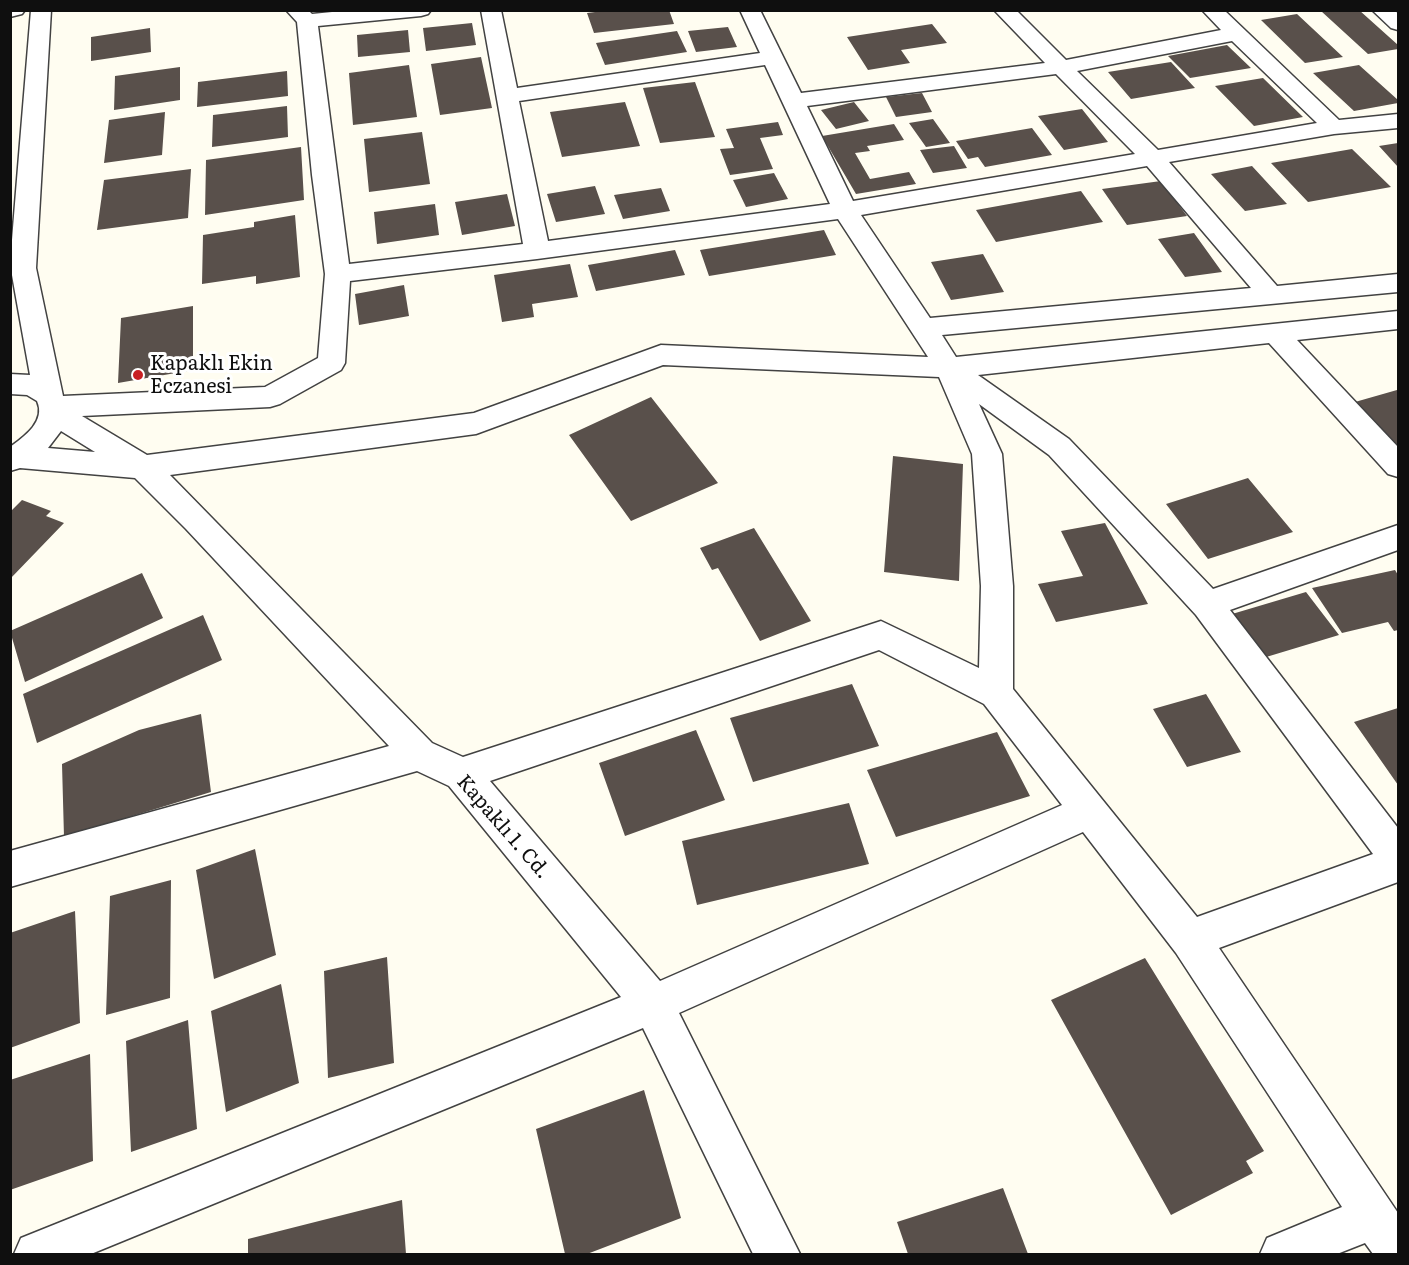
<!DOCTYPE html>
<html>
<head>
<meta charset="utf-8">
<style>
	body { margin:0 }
	#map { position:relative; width:1409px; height:1265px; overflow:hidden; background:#fffdf1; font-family:Literata,serif }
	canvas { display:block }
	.frame { position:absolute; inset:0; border:12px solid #0f0f0f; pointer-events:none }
</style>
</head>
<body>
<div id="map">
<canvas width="1409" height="1265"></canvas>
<div class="frame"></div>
</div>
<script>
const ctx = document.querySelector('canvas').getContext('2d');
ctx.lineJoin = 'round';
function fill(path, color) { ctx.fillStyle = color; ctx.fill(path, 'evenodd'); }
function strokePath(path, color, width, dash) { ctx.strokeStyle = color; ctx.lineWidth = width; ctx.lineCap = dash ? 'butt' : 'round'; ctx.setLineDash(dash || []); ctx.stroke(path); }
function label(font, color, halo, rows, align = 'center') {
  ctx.font = font + ' Literata,serif'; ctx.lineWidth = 6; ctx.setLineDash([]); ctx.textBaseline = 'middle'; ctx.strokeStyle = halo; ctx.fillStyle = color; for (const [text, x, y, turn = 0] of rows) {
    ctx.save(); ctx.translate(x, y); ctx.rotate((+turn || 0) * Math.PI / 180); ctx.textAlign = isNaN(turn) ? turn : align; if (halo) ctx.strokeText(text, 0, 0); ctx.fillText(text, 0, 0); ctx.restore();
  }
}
fill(new Path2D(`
	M611 10H669L674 24 594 33 587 13Z
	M1359 10 1398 45V49L1368 54 1321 11Z
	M1297 14 1343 57 1305 63 1261 20Z
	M472 23 476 45 426 51 423 28Z
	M932 24 947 43 901 50 910 63 868 70 847 37Z
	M728 27 737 47 696 52 688 31Z
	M150 28 151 52 91 61V37Z
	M408 30 410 52 358 57 357 35Z
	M677 31 687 52 605 65 596 43Z
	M1227 45 1251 68 1190 78 1168 56Z
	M481 57 492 108 440 115 431 64Z
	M1171 62 1195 88 1131 99 1108 72Z
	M409 65 417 117 353 125 349 73Z
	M1359 65 1398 100V103L1354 111 1313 73Z
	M180 67V100L114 110 115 76Z
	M287 71 288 96 197 107 198 82Z
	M1263 78 1303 117 1254 126 1215 86Z
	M695 82 715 137 660 143 643 88Z
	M922 93 932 112 896 117 886 97Z
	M625 102 640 146 562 157 550 112Z
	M854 102 869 121 836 129 821 110Z
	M287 106 288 137 212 147 213 115Z
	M1082 109 1108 142 1064 150 1038 116Z
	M165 112 162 155 104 163 109 120Z
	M933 119 950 143 926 147 909 123Z
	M778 122 783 135 760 138 773 169 730 175 720 149 734 148 726 129Z
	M894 124 904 140 867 146 870 151 855 153 870 179 909 172 916 184 856 194 822 136Z
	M1032 128 1052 155 985 167 978 157 968 159 956 141Z
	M422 132 430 184 369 192 364 139Z
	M1398 143V167L1379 146Z
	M954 146 967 168 933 173 920 150Z
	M301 147 304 200 205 215 206 160Z
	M1352 149 1391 187 1308 202 1271 163Z
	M1252 166 1287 204 1245 211 1211 174Z
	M191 169 188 218 97 230 104 180Z
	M774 173 788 199 746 207 733 180Z
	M1161 181 1187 216 1127 225 1102 189Z
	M595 186 605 214 556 222 547 194Z
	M661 188 670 211 623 219 614 195Z
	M1081 191 1103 222 996 242 976 210Z
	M507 194 515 226 462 235 455 202Z
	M435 204 439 235 377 244 374 212Z
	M295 215 300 277 256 284V276L202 284 203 235 254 227V222Z
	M824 230 836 255 709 276 700 250Z
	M1194 233 1222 272 1185 277 1158 239Z
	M675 250 685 275 596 291 588 265Z
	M983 254 1004 292 951 300 931 262Z
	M570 264 578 297 532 304 534 317 502 322 494 275Z
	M404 285 409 316 359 325 355 294Z
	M193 306V370L118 383 121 318Z
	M1397 390 1398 392V448L1355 402Z
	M651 397 718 483 631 521 569 435Z
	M893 456 963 464 959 581 884 572Z
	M1248 478 1293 532 1208 559 1166 504Z
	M22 500 51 511 46 516 64 523 10 579V512Z
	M1105 523 1148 604 1056 622 1038 584 1083 576 1061 531Z
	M754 528 811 621 760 641 718 568 712 570 700 548Z
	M1395 570 1398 575V630L1394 631 1388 622 1342 633 1312 588Z
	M142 573 163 618 25 682 10 631Z
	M1306 592 1339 635 1253 661 1222 617Z
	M203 615 222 660 37 743 23 694Z
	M852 684 879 746 753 782 730 718Z
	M1206 694 1241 752 1187 767 1153 709Z
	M1398 708V785L1354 722Z
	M201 714 211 792 64 837 62 764 139 730Z
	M696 730 725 800 625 836 599 763Z
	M997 732 1030 796 896 837 867 770Z
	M849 803 869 864 697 905 682 841Z
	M255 849 276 955 214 979 196 870Z
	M171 880 170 998 106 1015 110 896Z
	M75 911 80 1023 10 1048V933Z
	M387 957 394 1063 328 1078 324 971Z
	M1145 958 1264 1151 1246 1161 1253 1173 1171 1215 1051 1000Z
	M281 984 299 1083 226 1112 211 1011Z
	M188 1020 197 1129 131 1152 126 1041Z
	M90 1054 93 1161 10 1190V1080Z
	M644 1090 681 1218 587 1254H565L536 1129Z
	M1003 1188 1028 1254H908L897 1222Z
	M402 1200 406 1254H248V1239Z`), '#59504b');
const street = new Path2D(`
	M10 10H25L22 14 10 17Z
	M31 10H51L36 268 63 396 265 387 318 358 325 274 312 175 297 22 286 10H308L312 14 352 10H431L428 14 421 16 318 26 349 264 523 244 481 10H501L517 88 760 53 740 10H760L801 93 1045 63 994 10H1016L1066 60 1221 30 1202 10H1224L1339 120 1398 114V128L1334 134 1169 162 1277 286 1398 274V292L942 335 956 357 1398 311V329L1297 340 1398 447V477L1388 474 1269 343 978 375 1069 439 1213 589 1398 525V550L1230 610 1398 828V882L1219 948 1398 1213V1254H1373L1365 1243 1337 1254H1260L1267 1238 1342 1207 1176 953 1083 832 679 1013 800 1254H753L643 1028 91 1254H14L21 1238 621 997 449 786 417 771 10 887V851L389 746 186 529 135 478 20 468 10 471V447C25 436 46 421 37 401L27 395 10 394V374L30 375 10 264ZM1232 41 1317 123 1158 150 1077 71ZM765 65 830 204 548 241 519 101ZM1056 74 1135 154 853 201 807 106ZM1147 166 1251 288 930 318 861 215ZM838 219 928 357 661 345 474 413 147 455 82 416 270 407 280 404 341 370 345 363 350 281 537 259ZM663 365 939 377 972 454 981 586 979 668 881 621 463 757 432 743 170 475 476 434ZM979 404 1049 455 1196 615 1373 854 1197 917 1013 689V586L1002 454ZM61 431 95 452 48 448ZM879 650 984 704 1062 805 660 981 490 781Z
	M1372 10H1395L1398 14V30L1391 28Z`);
strokePath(street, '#424242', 3);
fill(street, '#fff');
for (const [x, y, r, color] of [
	[138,375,6,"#c81f22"]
]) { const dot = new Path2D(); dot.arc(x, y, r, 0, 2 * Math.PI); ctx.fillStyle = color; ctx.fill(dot); strokePath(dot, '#fff', 2); }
label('20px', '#0f0f0f', '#fff', [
	["Kapaklı Ekin",150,364],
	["Eczanesi",150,387]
], 'left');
label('20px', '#0f0f0f', '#fff', [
	["Kapaklı 1. Cd.",503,827,49]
]);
</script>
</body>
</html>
